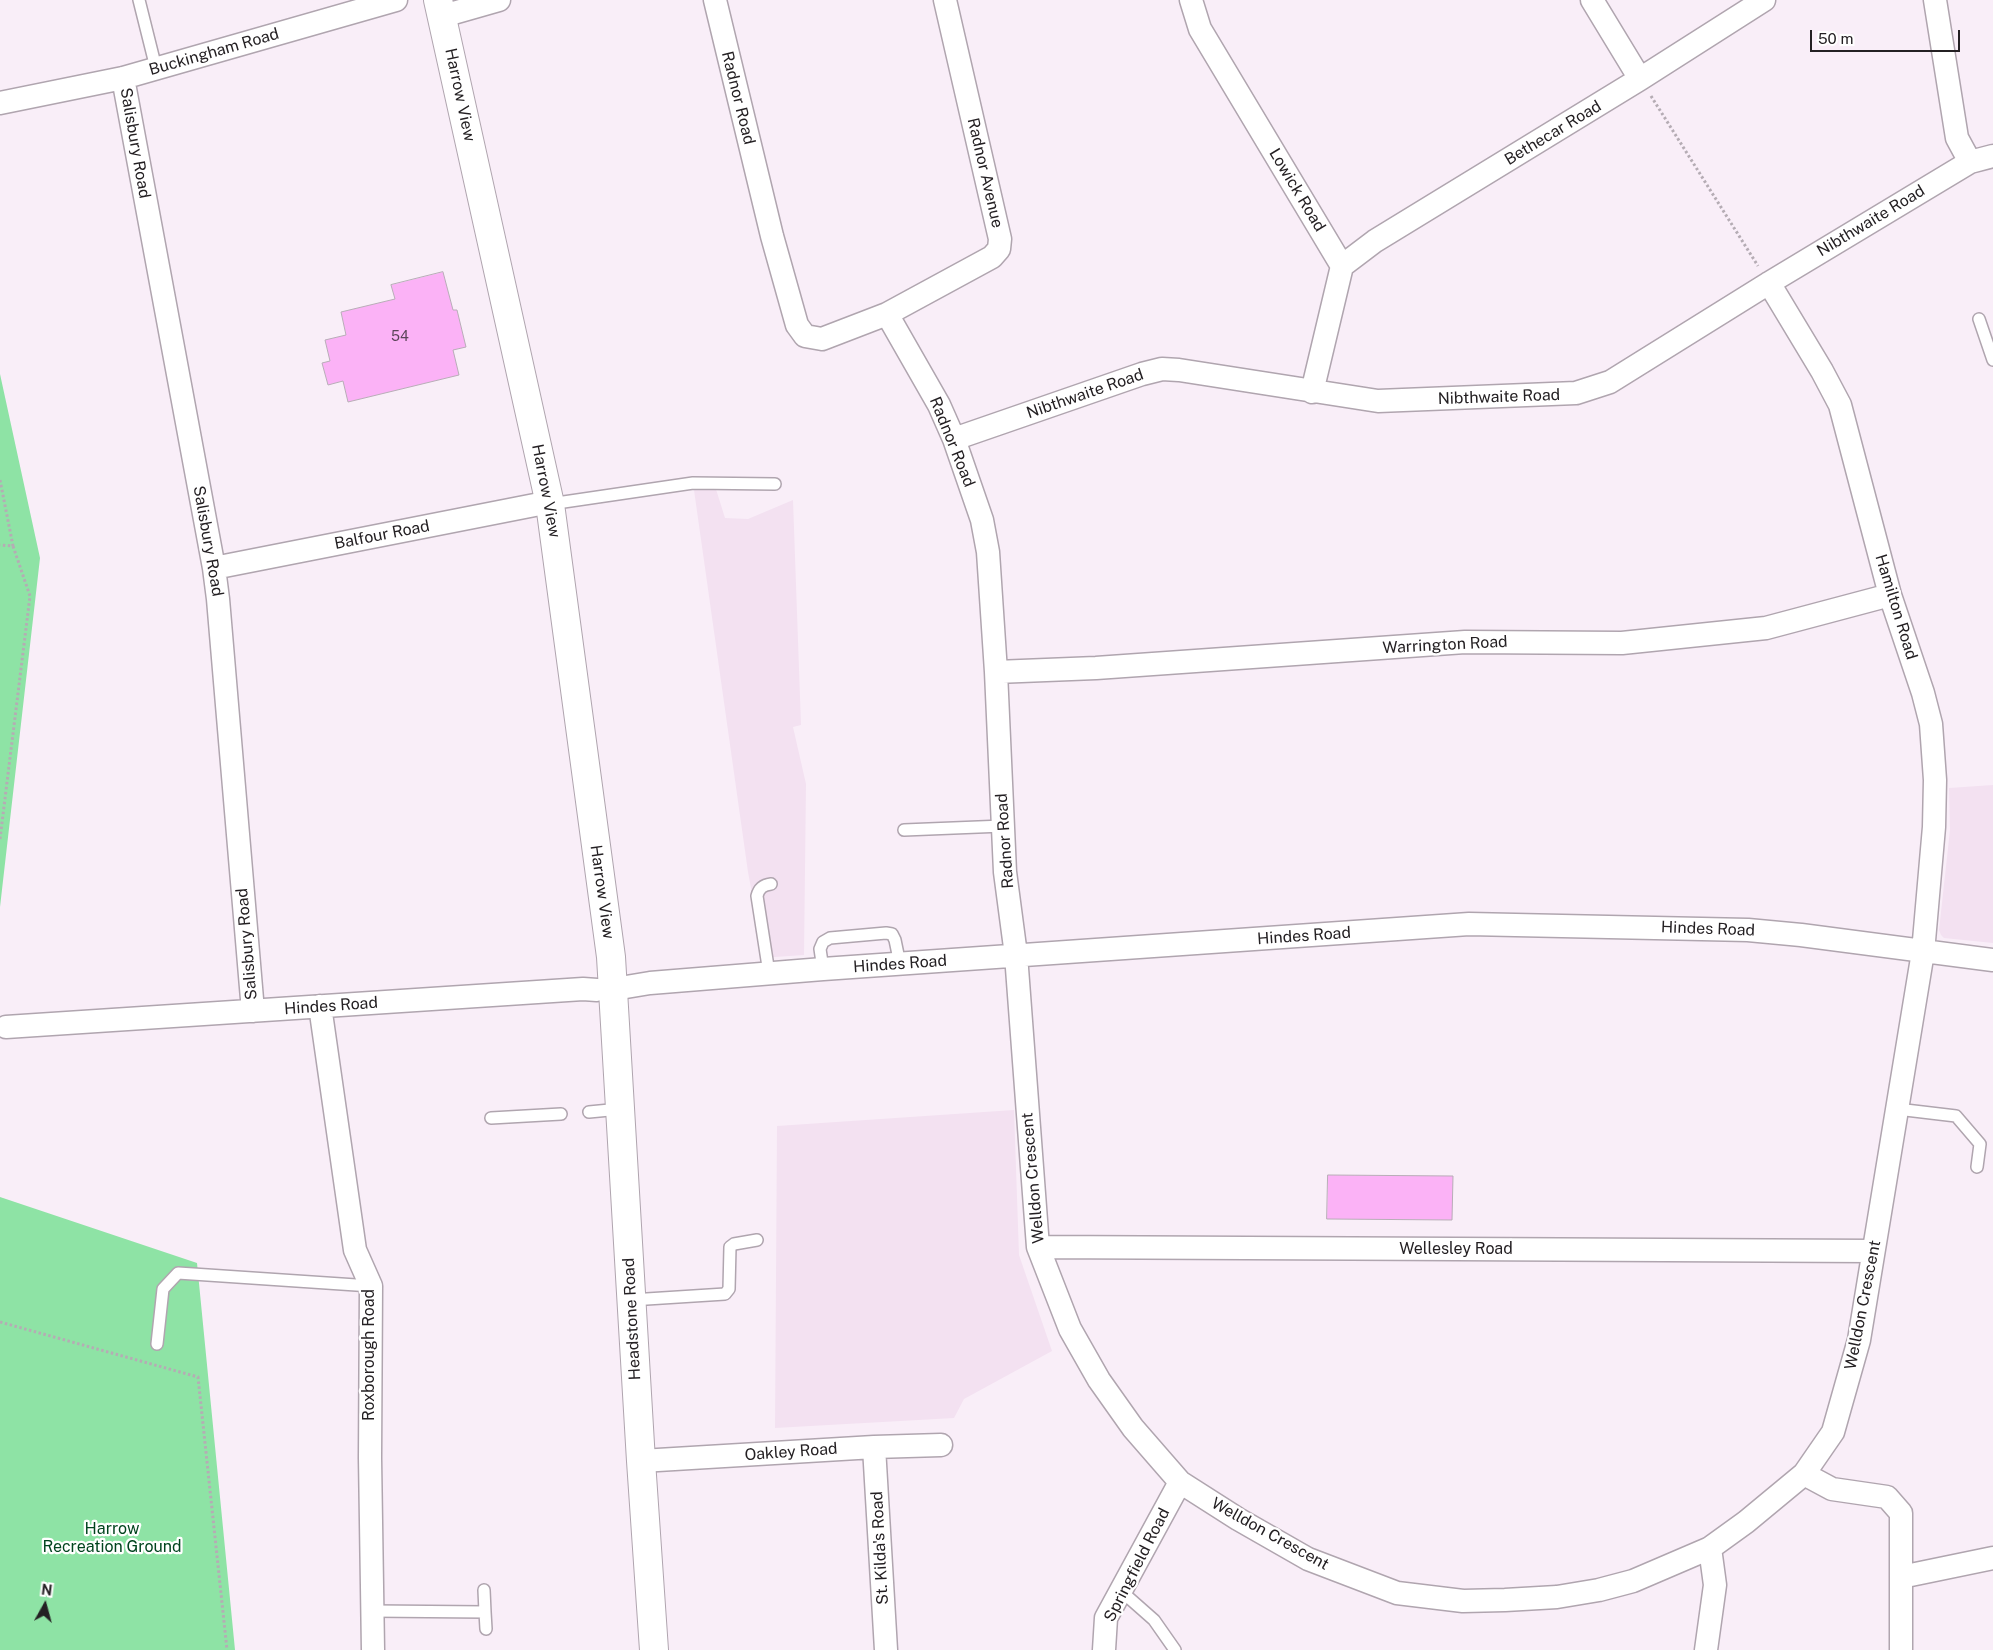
<!DOCTYPE html>
<html>
<head>
<meta charset="utf-8">
<style>
	body { margin:0 }
	#map { position:relative; width:1993px; height:1650px; overflow:hidden; background:#f9eef8; font-family:"Public Sans",sans-serif }
	canvas { display:block }
	.north { position:absolute; left:20px; top:1580px; width:50px; height:50px; -webkit-text-stroke:4px #fff; paint-order:stroke; rotate:7deg; font-size:14px; font-weight:700; line-height:20px; text-align:center; color:#242023 }
	.north::after { content:''; display:block; margin:auto; width:18px; height:22px; background:#242023; clip-path:polygon(50% 0,100% 100%,50% 72%,0 100%) }
	.scale { position:absolute; left:1810px; top:30px; width:150px; height:22px; box-sizing:border-box; border:2px solid #242023; border-top:0; padding-left:6px; font-size:15px; line-height:18px; white-space:nowrap; color:#242023; -webkit-text-stroke:4px #fff; paint-order:stroke }
</style>
</head>
<body>
<div id="map">
<canvas width="1993" height="1650"></canvas>
<div class="north">N</div>
<div class="scale">50 m</div>
</div>
<script>
const ctx = document.querySelector('canvas').getContext('2d');
ctx.lineJoin = 'round';
function fill(path, color) { ctx.fillStyle = color; ctx.fill(path, 'evenodd'); }
function strokePath(path, color, width, dash) { ctx.strokeStyle = color; ctx.lineWidth = width; ctx.lineCap = dash ? 'butt' : 'round'; ctx.setLineDash(dash || []); ctx.stroke(path); }
function label(font, color, halo, rows, align = 'center') {
  ctx.font = font + ' "Public Sans",sans-serif'; ctx.lineWidth = 4.5; ctx.setLineDash([]); ctx.textBaseline = 'middle'; ctx.strokeStyle = halo; ctx.fillStyle = color; for (const [text, x, y, turn = 0] of rows) {
    ctx.save(); ctx.translate(x, y); ctx.rotate((+turn || 0) * Math.PI / 180); ctx.textAlign = isNaN(turn) ? turn : align; if (halo) ctx.strokeText(text, 0, 0); ctx.fillText(text, 0, 0); ctx.restore();
  }
}
fill(new Path2D(`
	M715 486 725 518 748 519 793 500 801 725 793 727 806 784 804 955 760 958 754 904 748 872 694 490Z
	M1993 785V943L1944 938 1941 935 1939 930 1950 830 1949 788Z
	M1014 1110 1019 1255 1052 1351 964 1399 954 1418 775 1428 777 1126Z`), '#f3e1f1');
fill(new Path2D(`
	M0 374 40 558 0 907Z
	M0 1197 197 1263 235 1650H0Z`), '#8ee3a5');
const building = new Path2D(`
	M443 272 453 310H457L466 347 453 350 459 375 348 402 343 381 328 385 322 363 330 361 325 340 346 335 341 312 395 299 391 285Z
	M1328 1175 1453 1176 1452 1220 1327 1219Z`);
fill(building, '#fbb2f6');
strokePath(building, '#b8adb7', 1);
const service = new Path2D(`
	M139 0 156 68
	M1979 319 1993 360
	M550 504 693 483 775 484
	M904 830 1003 826
	M823 969 820 949 823 942 830 938 886 933 892 934 895 940 900 964
	M769 973 757 896C759 888 763 885 771 884
	M1897 1109 1956 1116 1980 1144 1977 1167
	M589 1112 620 1109
	M491 1118 561 1114
	M631 1300 725 1294 729 1289 730 1247 734 1244 757 1240
	M157 1344 163 1289 178 1273 371 1286
	M1120 1590 1154 1620 1175 1650
	M372 1611 485 1612 484 1590
	M485 1612 486 1629`);
const minor = new Path2D(`
	M715 0 772 236 797 325 805 336 822 339 887 314 939 405 954 439 982 520 988 552 996 672 1005 872 1016 955 1038 1247 1070 1329 1099 1380 1133 1428 1180 1482 1238 1519 1308 1559 1397 1593 1463 1601 1505 1600 1557 1597 1599 1590 1633 1581 1710 1548 1746 1522 1804 1474 1833 1432 1859 1340 1923 952 1934 827 1935 780 1931 724 1923 693 1890 595 1840 405 1822 371 1769 283
	M1191 0 1200 29 1342 266 1312 392
	M1592 0 1640 79
	M1935 0 1957 138 1970 162
	M443 16 499 0
	M123 78 214 568 218 599 253 1011
	M0 103 123 78 396 0
	M1342 266 1375 241 1640 79 1764 0
	M887 314 992 257 999 249 1000 239 945 0
	M954 439 1142 374 1162 369 1179 370 1378 401 1576 393 1610 382 1769 283 1970 162 1993 156
	M214 568 550 502
	M996 672 1096 668 1465 642 1622 643 1766 628 1890 595
	M614 989 650 983 823 969 1469 924 1748 930 1801 935 1993 960
	M320 1006 355 1250 371 1286 370 1458 373 1650
	M6 1027 583 989 597 990
	M1038 1247 1873 1251
	M874 1447 886 1650
	M641 1461 874 1447 941 1445
	M1804 1474 1832 1489 1887 1497 1901 1513V1650
	M1901 1577 1993 1558
	M1104 1650 1106 1618 1180 1482
	M1706 1650 1715 1585 1710 1548`);
const tertiary = new Path2D(`
	M438 0 550 504 611 957 641 1461 654 1650`);
strokePath(service, '#b0a5af', 14);
strokePath(minor, '#b0a5af', 25);
strokePath(tertiary, '#b0a5af', 30);
strokePath(new Path2D(`
	M1651 96 1758 266
	M0 480 13 546 0 545
	M0 839 30 596 13 546
	M0 1322 198 1377 227 1650`), '#b5acb4', 3, [2.5, 2.5]);
strokePath(service, '#fff', 11);
strokePath(minor, '#fff', 22);
strokePath(tertiary, '#fff', 28);
label('14px', '#5a4458', null, [
	["54",400,337]
]);
label('16px', '#242023', '#fff', [
	["Buckingham Road",214,52,-16],
	["Harrow View",460,95,78],
	["Radnor Road",738,98,76],
	["Bethecar Road",1553,133,-31],
	["Salisbury Road",135,143,80],
	["Radnor Avenue",985,173,77],
	["Lowick Road",1297,190,59],
	["Nibthwaite Road",1871,221,-31],
	["Nibthwaite Road",1085,394,-19],
	["Nibthwaite Road",1499,397,-2],
	["Radnor Road",952,442,68],
	["Harrow View",546,491,79],
	["Balfour Road",382,535,-11],
	["Salisbury Road",208,541,80],
	["Hamilton Road",1896,607,73],
	["Warrington Road",1445,645,-3],
	["Radnor Road",1005,841,-94],
	["Harrow View",602,892,82],
	["Hindes Road",1708,929,2],
	["Hindes Road",1304,936,-4],
	["Salisbury Road",247,944,-95],
	["Hindes Road",900,964,-4],
	["Hindes Road",331,1006,-4],
	["Welldon Crescent",1033,1178,-95],
	["Wellesley Road",1456,1249],
	["Welldon Crescent",1863,1305,-79],
	["Headstone Road",632,1319,-93],
	["Roxborough Road",369,1355,-90],
	["Oakley Road",791,1452,-4],
	["Welldon Crescent",1270,1534,29],
	["St. Kilda's Road",880,1548,-93],
	["Springfield Road",1137,1565,-63]
]);
label('16px', '#00441e', '#fff', [
	["Harrow",112,1529],
	["Recreation Ground",112,1547]
]);
</script>
</body>
</html>
